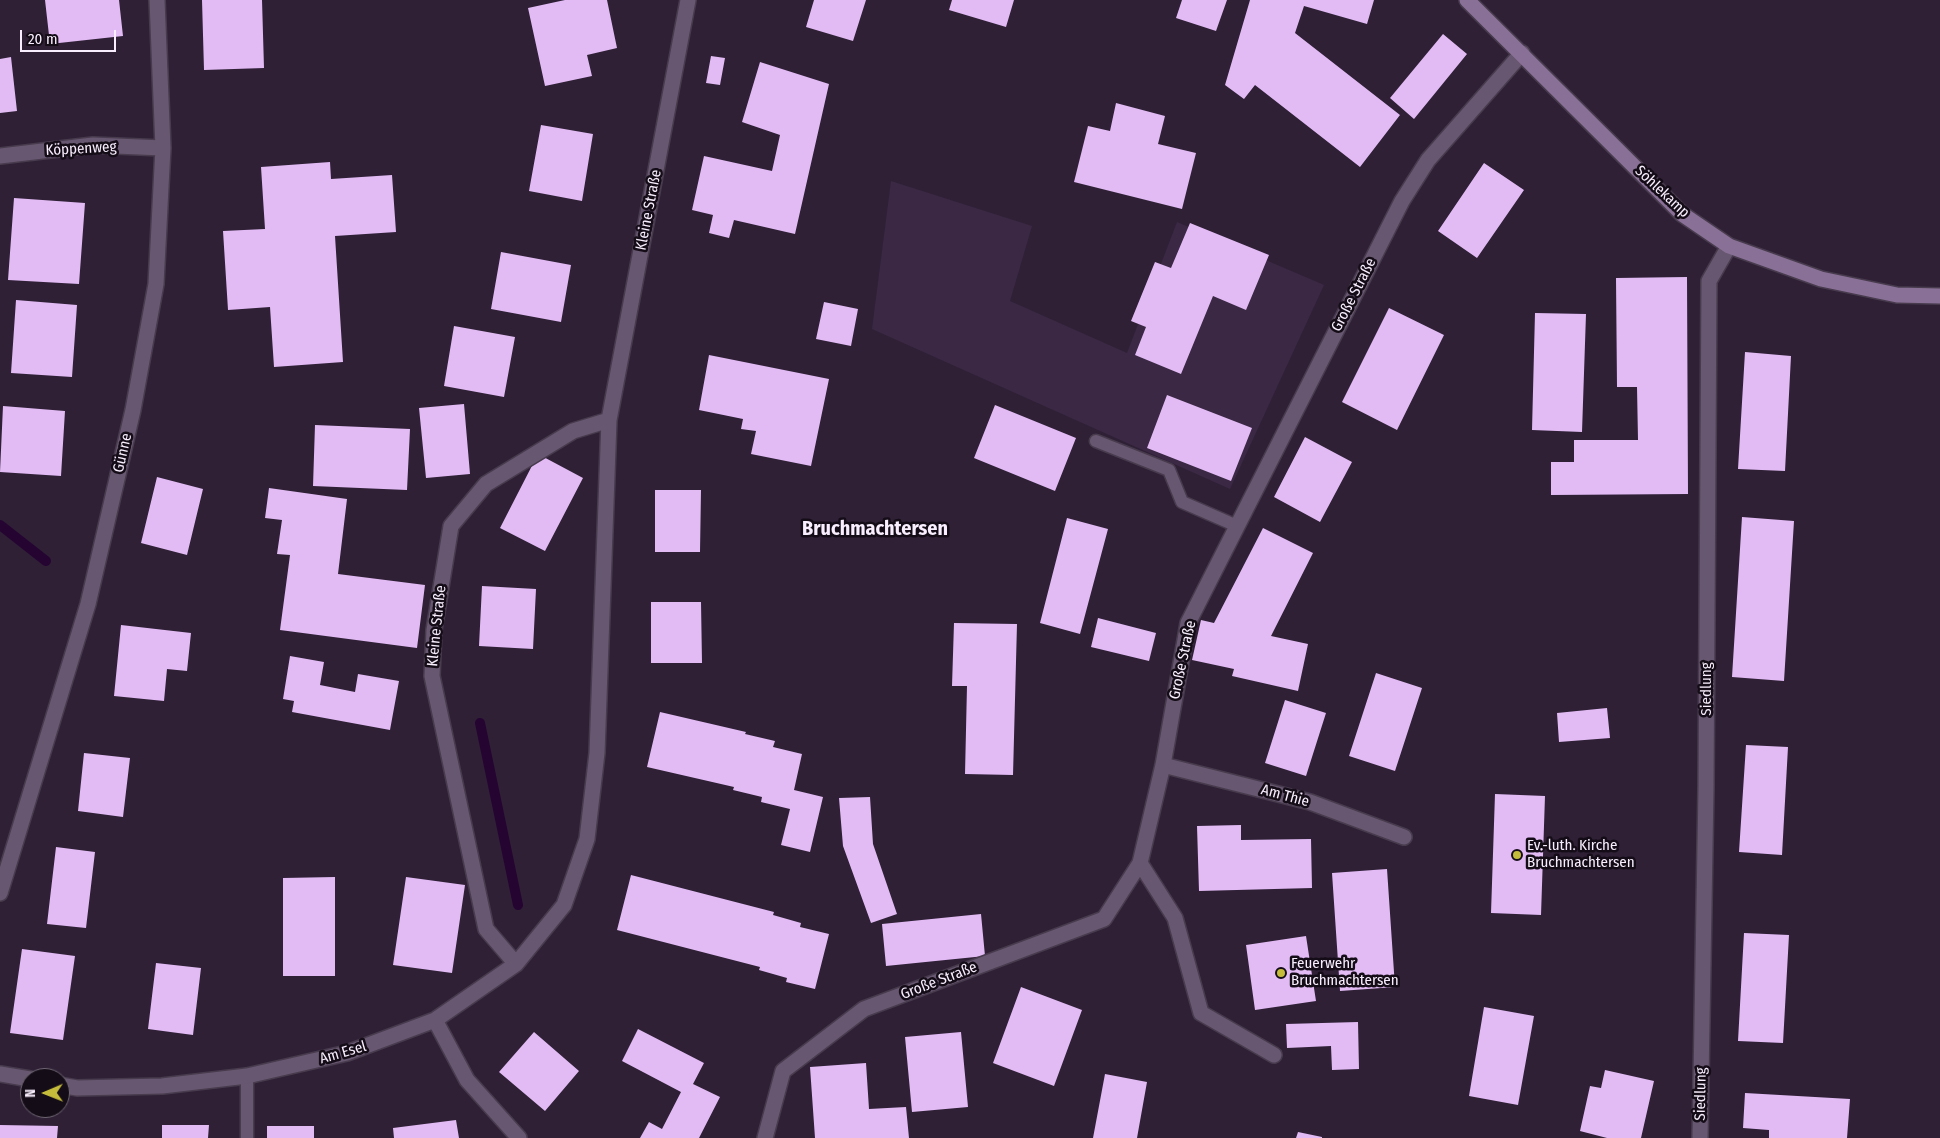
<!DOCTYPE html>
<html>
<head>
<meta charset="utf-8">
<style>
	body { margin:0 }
	#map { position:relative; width:1940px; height:1138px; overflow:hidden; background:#2f2036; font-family:"Fira Sans Condensed",sans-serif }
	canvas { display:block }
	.north { position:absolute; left:20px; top:1068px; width:50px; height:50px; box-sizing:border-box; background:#140d17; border:1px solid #6f6773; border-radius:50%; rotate:269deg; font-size:14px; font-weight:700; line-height:20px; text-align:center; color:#f8eefd }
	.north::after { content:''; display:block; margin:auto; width:18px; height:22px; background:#c6bc3c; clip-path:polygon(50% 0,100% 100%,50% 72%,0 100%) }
	.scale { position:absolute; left:20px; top:30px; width:96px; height:22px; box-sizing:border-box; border:2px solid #f8eefd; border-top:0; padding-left:6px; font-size:15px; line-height:18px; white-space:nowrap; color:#f8eefd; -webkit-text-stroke:4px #140d17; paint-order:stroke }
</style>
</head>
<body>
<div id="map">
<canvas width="1940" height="1138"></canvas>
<div class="north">N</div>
<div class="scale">20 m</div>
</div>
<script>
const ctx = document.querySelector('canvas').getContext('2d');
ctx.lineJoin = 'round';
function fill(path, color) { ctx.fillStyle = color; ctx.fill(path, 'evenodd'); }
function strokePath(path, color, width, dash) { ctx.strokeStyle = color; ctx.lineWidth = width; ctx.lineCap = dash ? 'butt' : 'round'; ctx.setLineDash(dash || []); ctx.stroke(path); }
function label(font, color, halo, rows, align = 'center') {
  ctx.font = font + ' "Fira Sans Condensed",sans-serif'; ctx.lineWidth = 5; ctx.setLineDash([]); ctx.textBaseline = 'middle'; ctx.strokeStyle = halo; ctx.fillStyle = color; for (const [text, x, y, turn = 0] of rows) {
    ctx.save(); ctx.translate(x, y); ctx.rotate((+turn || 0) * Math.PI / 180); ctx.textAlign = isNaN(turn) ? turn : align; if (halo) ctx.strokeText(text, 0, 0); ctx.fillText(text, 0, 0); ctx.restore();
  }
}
fill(new Path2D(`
	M891 181 1032 226 1010 301 1127 353 1177 222 1324 285 1230 489 872 329Z`), '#3b2844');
strokePath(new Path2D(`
	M0 525 46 561
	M480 723 518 905`), '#250432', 10);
fill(new Path2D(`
	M45 0H119L123 36 50 44Z
	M202 0H262L264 68 204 70Z
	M565 0H607L617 48 587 55 592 76 545 86 528 8Z
	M814 0H866L853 41 806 27Z
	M952 0H1014L1006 27 949 10Z
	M1182 0H1227L1216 31 1176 18Z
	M1250 0H1374L1367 24 1304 6 1295 33 1400 115 1360 167 1255 85 1244 99 1225 85Z
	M1443 34 1467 54 1414 119 1390 98Z
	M711 56 725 58 720 85 706 83Z
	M11 57 17 111 0 113V59Z
	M760 62 829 84 795 234 734 220 729 238 709 233 713 215 692 210 704 156 772 171 780 135 742 122Z
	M1116 103 1165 116 1158 144 1196 153 1182 209 1074 182 1088 126 1110 131Z
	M541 125 593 134 582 201 529 191Z
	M330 162 331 179 392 175 396 232 335 236 343 362 274 367 270 307 228 310 223 231 265 229 261 167Z
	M1484 163 1524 190 1477 258 1438 231Z
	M14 198 85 203 79 284 8 280Z
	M1190 223 1269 255 1246 310 1213 296 1181 374 1135 355 1146 327 1131 321 1155 262 1171 268Z
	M501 252 571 265 561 322 491 309Z
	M1687 277 1688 494 1551 495V462H1574V440H1638L1637 387H1617L1616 278Z
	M16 300 77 305 72 377 11 373Z
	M824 302 858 309 851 346 816 339Z
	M1389 308 1444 335 1397 430 1342 402Z
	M1535 313 1586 314 1582 432 1532 430Z
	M454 326 515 337 504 397 444 386Z
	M1745 352 1791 356 1785 471 1738 469Z
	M709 355 829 379 811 466 751 454 756 431 741 429 743 419 699 410Z
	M1167 395 1252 428 1231 481 1147 448Z
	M464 404 470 474 426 478 419 408Z
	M995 405 1076 438 1055 491 974 458Z
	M3 406 65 411 61 476 0 472Z
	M315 425 410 429 407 490 313 486Z
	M1305 437 1352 462 1320 522 1274 497Z
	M538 454 583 478 545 551 500 528Z
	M157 477 203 489 187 555 141 543Z
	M269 488 347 499 338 574 425 585 417 648 280 630 290 555 277 554 282 520 265 518Z
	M655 490H701L700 552H655Z
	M1742 517 1794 521 1784 681 1732 677Z
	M1067 518 1108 529 1080 634 1040 623Z
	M1263 528 1313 553 1271 636 1308 644 1298 691 1232 676 1234 669 1192 660 1201 620 1214 623Z
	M482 586 536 589 533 649 479 646Z
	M651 602H701L702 663H651Z
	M1098 618 1156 633 1149 661 1091 647Z
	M954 623 1017 624 1013 775 965 774 967 686H952Z
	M121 625 191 633 187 671 167 669 164 701 114 696Z
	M290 656 324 662 320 685 355 692 358 674 399 681 390 730 292 712 294 701 283 699Z
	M1376 673 1422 688 1395 771 1349 756Z
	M1285 700 1326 713 1306 776 1265 763Z
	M1607 708 1610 738 1559 742 1557 713Z
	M660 712 746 732 745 734 775 741 773 747 802 754 794 790 823 797 810 852 781 845 790 809 761 802 762 797 733 790 734 787 647 767Z
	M1746 745 1788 747 1782 855 1739 852Z
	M84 753 130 758 123 817 78 811Z
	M1495 794 1545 796 1541 915 1491 913Z
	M870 797 873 844 897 914 871 923 843 846 839 798Z
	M1241 825V840L1311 839 1312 888 1199 891 1197 826Z
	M56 847 95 852 86 928 47 924Z
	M1387 869 1395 987 1340 991 1332 873Z
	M631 875 774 912 773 915 801 923 800 927 829 934 815 989 786 982 787 978 759 970 760 967 617 930Z
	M335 877V976H283V878Z
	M406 877 465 885 452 973 393 965Z
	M981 914 985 956 886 966 882 924Z
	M1744 933 1789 935 1783 1043 1738 1041Z
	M1306 936 1316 1001 1255 1010 1246 945Z
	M22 949 75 956 63 1040 10 1033Z
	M156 963 201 968 193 1035 148 1029Z
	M1021 987 1082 1010 1054 1086 993 1063Z
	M1484 1007 1534 1016 1518 1105 1469 1096Z
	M1358 1022 1359 1069 1332 1070 1331 1046 1287 1048 1286 1024Z
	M638 1029 704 1063 693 1084 720 1097 699 1138H640L649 1122 662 1129 681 1092 622 1061Z
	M534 1032 579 1071 545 1111 499 1072Z
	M961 1032 968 1107 912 1112 905 1037Z
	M866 1063 869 1109 906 1107 909 1138H815L810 1067Z
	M1605 1070 1654 1081 1641 1138H1607L1580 1131 1590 1086 1601 1088Z
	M1105 1074 1147 1082 1137 1138H1093Z
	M1745 1093 1850 1099 1847 1138H1769V1130L1743 1128Z
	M456 1120 459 1138H394L393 1128Z
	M0 1125 58 1126 57 1138H0Z
	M162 1125H209L208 1138H162Z
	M267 1126H314V1138H267Z
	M1298 1132 1322 1137V1138H1296Z`), '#e2bbf5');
const lane = new Path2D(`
	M1096 441 1169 470 1182 502 1237 526
	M247 1076V1138`);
const street = new Path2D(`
	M0 156 93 145 163 148
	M1163 765 1310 802 1404 837
	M1140 863 1175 918 1201 1013 1274 1055
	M0 893 88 604 133 410 156 284 163 148 157 0
	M516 964 486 929 432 676 434 630 451 526 486 484 573 431 609 420
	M435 1020 467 1080 519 1138
	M0 1074 30 1079
	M60 1085 77 1088 162 1086 247 1076 347 1053 435 1020 516 964 564 905 587 839 597 753 609 420 688 0
	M765 1138 783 1071 864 1009 1104 919 1140 863 1163 765 1188 623 1402 201 1428 160 1522 53
	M1700 1138 1706 788 1709 281 1729 246`);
const secondary = new Path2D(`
	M1467 0 1682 214 1729 246 1821 279 1897 295 1940 296`);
strokePath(lane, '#483b4e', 15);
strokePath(street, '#483b4e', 18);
strokePath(secondary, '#483b4e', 18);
strokePath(lane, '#685770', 12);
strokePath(street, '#685770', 15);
strokePath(secondary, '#897096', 15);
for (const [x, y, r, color] of [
	[1517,855,5,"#c6bc3c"],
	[1281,973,5,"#c6bc3c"]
]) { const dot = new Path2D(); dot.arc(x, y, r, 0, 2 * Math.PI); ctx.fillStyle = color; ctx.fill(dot); strokePath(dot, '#140d17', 2); }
label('15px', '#f8eefd', '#140d17', [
	["Köppenweg",81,149,-3],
	["Söhlekamp",1662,192,43],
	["Kleine Straße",649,210,-79],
	["Große Straße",1354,295,-63],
	["Günne",123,453,-77],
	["Kleine Straße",437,626,-84],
	["Große Straße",1183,660,-78],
	["Siedlung",1707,689,-90],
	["Am Thie",1285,796,15],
	["Große Straße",939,981,-21],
	["Am Esel",343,1053,-16],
	["Siedlung",1701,1094,-89]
]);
label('15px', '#f8eefd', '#140d17', [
	["Ev.-luth. Kirche",1527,846],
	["Bruchmachtersen",1527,863],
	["Feuerwehr",1291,964],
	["Bruchmachtersen",1291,981]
], 'left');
label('bold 20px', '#f8eefd', '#140d17', [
	["Bruchmachtersen",875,529]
]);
</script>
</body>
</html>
